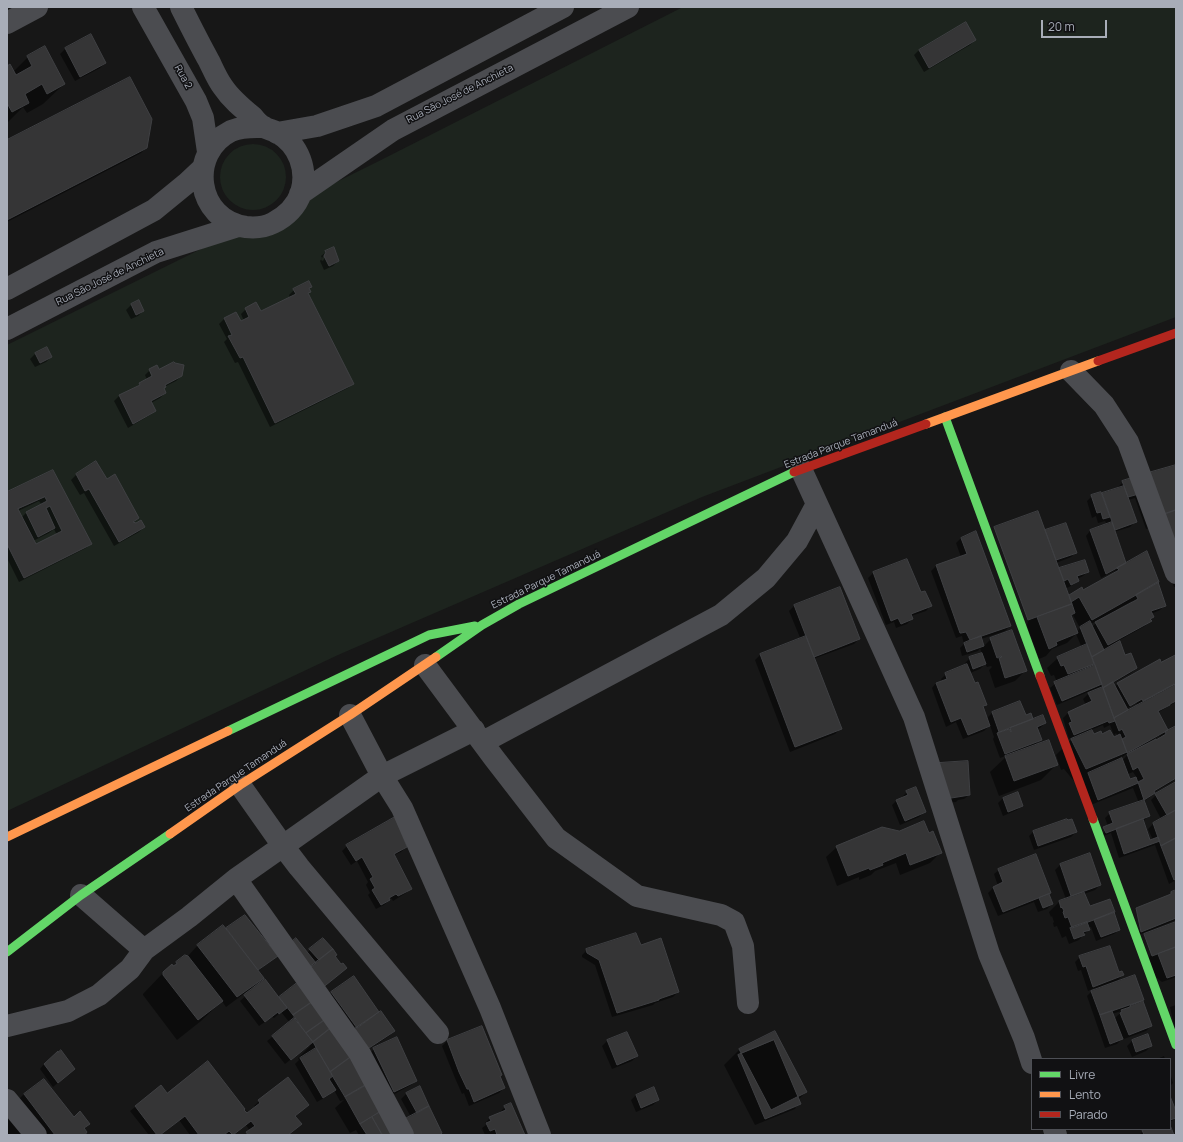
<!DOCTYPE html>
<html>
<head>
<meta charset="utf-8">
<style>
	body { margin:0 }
	#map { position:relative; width:1183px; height:1142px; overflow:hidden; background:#171717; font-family:Manrope,sans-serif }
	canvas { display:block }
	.frame { position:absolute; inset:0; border:8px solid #a8adb8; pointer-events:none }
	.legend { position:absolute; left:1031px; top:1058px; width:140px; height:72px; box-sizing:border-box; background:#111113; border:1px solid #4d4f55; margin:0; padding:5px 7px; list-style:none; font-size:12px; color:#a8adb8 }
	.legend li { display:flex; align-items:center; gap:8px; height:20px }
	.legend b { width:20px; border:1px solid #4d4f55 }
	.scale { position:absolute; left:1041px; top:20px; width:66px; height:18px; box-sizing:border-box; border:2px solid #a8adb8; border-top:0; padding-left:5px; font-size:12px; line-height:14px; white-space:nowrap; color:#a8adb8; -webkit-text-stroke:3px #111113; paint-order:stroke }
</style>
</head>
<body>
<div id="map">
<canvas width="1183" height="1142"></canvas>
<div class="frame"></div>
<ul class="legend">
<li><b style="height:5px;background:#63d668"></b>Livre</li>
<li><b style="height:5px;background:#ff974d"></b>Lento</li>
<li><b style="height:5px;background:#b3261e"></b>Parado</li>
</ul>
<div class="scale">20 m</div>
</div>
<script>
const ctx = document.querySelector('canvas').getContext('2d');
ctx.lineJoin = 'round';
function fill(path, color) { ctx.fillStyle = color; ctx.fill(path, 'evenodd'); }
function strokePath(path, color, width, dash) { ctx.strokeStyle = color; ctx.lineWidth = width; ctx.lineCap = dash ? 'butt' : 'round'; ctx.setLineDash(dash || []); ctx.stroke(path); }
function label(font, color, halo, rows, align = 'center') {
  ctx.font = font + ' Manrope,sans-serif'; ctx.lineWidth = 3; ctx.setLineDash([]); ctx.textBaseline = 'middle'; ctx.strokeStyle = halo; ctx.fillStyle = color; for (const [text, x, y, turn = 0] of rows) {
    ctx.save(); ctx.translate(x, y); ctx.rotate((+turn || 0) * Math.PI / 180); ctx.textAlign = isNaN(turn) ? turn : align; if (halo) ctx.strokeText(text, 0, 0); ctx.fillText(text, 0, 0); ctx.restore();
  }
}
fill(new Path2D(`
	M683 7H1176V317L702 497 338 655 7 811V345L379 161Z
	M220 177a33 33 0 1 1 66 0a33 33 0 1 1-66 0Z`), '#1d241e');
fill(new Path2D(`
	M966 24 975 40 970 45 924 72 914 55 919 50Z
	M91 36 105 63 100 68 75 81 60 54 65 49Z
	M28 57 64 84 43 104 27 113 23 107 7 123V67L13 72Z
	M7 141 147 147 141 153 7 222Z
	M326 252 338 261 333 266 324 270 320 261 322 258 321 256ZM325 253H327L323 261 321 260Z
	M310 287 309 289 310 291 308 294 353 384 348 388 270 427 238 362 235 363 224 342 227 339 219 324 224 319 236 313 241 323 244 321 241 314 246 309 260 313 290 298 289 295 294 290Z
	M138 302 143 311 138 316 131 319 126 310 131 305Z
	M46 348 51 357 46 362 35 367 30 359 35 354Z
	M150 370H158L181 376 176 381 164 387 163 389 165 393 160 398 151 403 155 411 150 415 128 428 114 401 119 396 135 388 140 384 147 380 145 375 149 371 154 381 151 371Z
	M96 463 106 480 138 518 133 523 144 527 139 532 114 546 84 493 80 495 71 480 76 475Z
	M1176 465 1159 525 1146 529 1135 498 1128 500 1135 522 1130 527 1114 532 1125 562 1165 605 1160 610 1151 614 1153 616 1145 626 1118 641 1119 642 1118 641 1103 650 1104 652 1124 656 1136 668 1131 673 1113 683 1114 687 1118 684 1176 657V702L1157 713 1168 731 1176 727V778L1172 782 1154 792V793L1149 798 1144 801 1149 816 1143 821 1149 841 1153 840 1148 829 1153 824 1161 819 1151 800 1156 795 1176 784V880L1169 884 1155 845 1119 858 1111 833 1101 837 1108 826 1105 818 1110 813 1139 803 1133 788 1093 804 1064 769 1061 770 1056 755 1075 736 1069 739 1063 718 1068 713 1086 705 1083 699 1088 694 1101 689 1100 687 1057 705 1050 688 1057 682 1054 675 1051 676 1047 668 1058 658 1082 648 1076 634 1067 643 1052 649 1046 656 1039 659 1027 626 1044 532 1065 524 1076 552 1071 557 1056 563 1059 570 1060 569 1088 571 1083 576 1077 579 1078 581 1073 585 1065 589 1068 596 1081 589 1083 591 1111 575 1116 570 1101 578 1086 536 1090 531 1107 525 1105 521 1098 523 1096 516 1092 518 1087 501 1092 496 1118 488V487L1123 482ZM1132 601V602L1117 612 1116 610ZM1073 615 1080 628 1077 632 1071 616ZM1098 620V621L1092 627 1091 624ZM1136 703 1139 706 1124 713 1127 710 1126 709ZM1103 725 1104 728 1110 725 1114 735 1116 733 1118 736 1116 740 1101 735H1094L1091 730ZM1159 736 1161 738 1156 741 1154 739ZM1130 752 1122 761 1114 763 1122 756V757ZM1133 772 1137 778 1130 780 1128 774Z
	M53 471 91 544 86 548 19 582 7 558V493ZM39 501 42 505 26 513 21 518 18 511ZM54 529 57 535 35 546 33 541 49 533Z
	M976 533 1010 626 1005 631 981 639 983 647 991 639 1026 670 1015 681 995 688 989 670 992 667 991 666 987 667 985 664 980 669 970 673 985 705 982 708 986 719 992 713 1020 703 1025 717 1033 721 1045 723 1040 728 1037 729 1040 739 1033 747 1057 764 1041 780 999 796 990 772 1008 755 1000 758 993 739 994 737 990 725 984 731 963 739 956 722 946 727 932 688 936 683 942 682 941 679 946 674 966 665 965 663 970 658 982 654 980 648 978 651 962 656 960 648 964 644 962 636 956 638 931 571 936 566 961 557 956 543 961 538ZM1011 726 1013 732 1010 733 1007 728Z
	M1176 559V587H1174L1167 568Z
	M907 560 920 593 930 606 926 611 911 616 912 619 907 624 896 628 894 622 886 625 868 578 873 573Z
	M840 589 859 639 854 644 813 659 840 729 835 734 790 752 755 660 760 655 801 640 789 611 794 606Z
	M934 769 969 795 964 799 958 800 956 802 938 804Z
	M907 792 924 812 919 817 900 825 892 805 897 800 902 798V797Z
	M1003 798 1022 805 1017 810 1003 816 998 803Z
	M1034 831 1076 832 1071 837 1034 850 1029 836Z
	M899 833 928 834 940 853 930 863 900 875 896 863 875 871 871 875 859 880V877L837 886 826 857 837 847Z
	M347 846 406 847 401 852 394 855 411 888 406 893 393 901 391 898 389 899V900L384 905 376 909 368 895 370 893 366 885 368 882 357 861 351 865 342 851Z
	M1090 855 1100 885 1095 890 1084 894 1089 908 1113 913 1119 930 1114 934 1096 941 1091 927 1089 928V929L1079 940 1069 944 1066 936 1062 938 1057 926 1054 927 1053 923 1054 922 1052 916 1051 917 1049 912 1059 902 1066 899 1055 870 1060 865Z
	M999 870 1050 893 1048 894 1052 904 1047 909 1038 912 1034 902 998 916 988 893 993 888 998 886 994 874Z
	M1176 888V920L1136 936 1167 897Z
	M245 917 276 956 258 971 263 977 250 990 278 998 297 984 396 1135H359L356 1130 350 1133 335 1108 344 1100 340 1101 334 1090 329 1095 317 1102 295 1064 299 1060 298 1058 310 1046 309 1045 285 1064 267 1041 290 1023 281 1012 274 1018 272 1017 259 1026 240 1001 250 992 249 990 226 1007 222 1001 201 1021 177 1040 143 995V994L163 973 173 967 177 963 188 957V956L198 945 226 930Z
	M1176 923V977L1162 982 1142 966Z
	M640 946 678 992 673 997 655 1003 653 1005 612 1017 595 965 582 957V955L587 950Z
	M310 950 334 956 316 993 307 953Z
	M1080 957 1123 975 1118 980 1102 986V988L1134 976 1151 1026 1146 1031 1124 1039 1123 1038 1117 1044 1105 1048 1087 996 1095 988 1088 991 1081 970 1078 971 1075 962ZM1124 1010 1117 1016 1114 1020 1112 1014Z
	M354 977 379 1014 394 1031 389 1036 361 1054 327 998 331 993Z
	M1176 1005V1035L1170 1007Z
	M775 1032 806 1092 798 1100 799 1104 798 1105V1104L782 1112V1113L796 1107 795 1109 755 1125 724 1065 739 1050Z
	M627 1033 637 1056 632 1061 612 1069 602 1046 607 1041Z
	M1147 1035 1151 1046 1146 1051 1132 1057 1127 1046 1132 1041Z
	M447 1041 499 1077 504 1088 499 1093 469 1106 464 1093 462 1094 455 1078 442 1046Z
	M374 1049 416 1081 411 1085 389 1097 369 1054Z
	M1164 1056 1165 1059H1157Z
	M44 1064 74 1069 53 1087 40 1069Z
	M1170 1073 1173 1083 1170 1086Z
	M161 1087 167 1094 243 1110 246 1115 256 1108 254 1106 259 1101 308 1105 295 1116 288 1135H245L250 1131 246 1125 233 1135H190L179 1120 160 1135H149L130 1111Z
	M419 1087 440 1135H407L411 1117 401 1099 406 1094Z
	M24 1094 74 1118 88 1124 84 1129V1135H7V1099H19Z
	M636 1095 658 1100 653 1105 636 1112 631 1100Z
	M1170 1098 1176 1114V1118L1170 1122Z
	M505 1107 524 1135H490V1134L485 1135 482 1128 486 1125 485 1123 490 1118 501 1113 500 1112Z
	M1170 1128 1173 1135H1139L1143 1131 1149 1129H1170Z`), '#0007');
const building = new Path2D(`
	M966 22 976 40 929 68 919 50Z
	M91 34 106 63 80 77 65 48Z
	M45 46 65 84 47 94 42 84 25 94 29 103 12 112 7 103V66L10 64 16 75 32 66 27 56Z
	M130 77 152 119 147 148 7 220V140Z
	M334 247 339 261 329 266 324 256 326 252 325 251Z
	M309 281 312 287 309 288 311 292 308 293 354 384 275 423 243 357 240 358 228 336 232 335 224 318 236 312 241 321 249 317 245 308 256 302 261 311 296 294 293 289Z
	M139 300 144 311 136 315 131 304Z
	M47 347 52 357 40 363 35 353Z
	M174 362 175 363 184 365 182 376 165 385 166 387 164 388 166 393 151 401 156 411 133 424 119 395 140 385 139 383 152 376 149 369 157 365 159 369Z
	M96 461 107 479 115 474 139 518 133 522 136 523 141 520 145 527 119 542 89 489 85 491 76 474Z
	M1176 465V510L1162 515 1148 473Z
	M53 470 92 544 24 578 7 544V492ZM45 497 47 501 26 512 38 537 55 528 46 508 50 506 62 531 36 544 18 509Z
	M1148 473 1153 490 1128 497 1122 481Z
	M1124 486 1137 522 1115 530 1102 493Z
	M1101 492 1110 517 1103 519 1101 512 1097 513 1091 495Z
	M1176 510V546L1162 515Z
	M1038 511 1072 604 1028 620 994 527Z
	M1112 522 1126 563 1106 574 1090 530Z
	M1066 523 1077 553 1056 560 1045 530Z
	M976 531 1011 626 970 640 966 632 961 633H960L936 565 967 554 961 538Z
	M1147 551 1159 582 1092 620 1079 597 1071 602 1069 595 1082 587 1083 590 1119 570 1117 568Z
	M907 559 921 592 925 591 932 606 911 614 913 619 901 624 898 618 891 621 873 572Z
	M1085 560 1089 572 1077 576 1079 581 1071 585 1068 579 1064 581 1059 568Z
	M1158 582 1166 606 1151 611 1154 617 1150 619 1152 621 1108 645 1095 622 1138 599 1136 595Z
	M840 587 860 639 814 657 794 605Z
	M1072 604 1075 613 1071 615 1078 633 1056 642 1057 645 1049 649 1037 617Z
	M1090 621 1104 650 1092 657 1080 627Z
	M1012 630 1027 671 1005 678 999 658 1002 657 1001 656 997 658 990 638Z
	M806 636 842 729 795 747 760 654Z
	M981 636 984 646 967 652 964 643Z
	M1120 641 1125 655 1131 653 1137 668 1103 688 1092 657Z
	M1087 644 1094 664 1068 674 1064 665 1061 666 1057 657Z
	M982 653 986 664 973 669 969 657Z
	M1176 655V684L1174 685V684L1143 701 1142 699 1130 706 1117 683 1160 659 1161 662Z
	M967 664 975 683 978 682 987 705 983 706 990 726 968 735 961 718 951 722 936 683 947 679 945 673Z
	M1095 665 1102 684 1062 701 1054 682Z
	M1113 682 1128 710 1114 718 1103 688Z
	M1176 684V701L1170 704V705L1158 711 1168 730 1127 753 1122 739 1126 737 1122 729 1119 731 1114 718Z
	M1103 687 1115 721 1109 723 1108 721 1074 735 1069 723 1072 722 1068 712 1092 701 1088 693Z
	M1020 701 1026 715 1031 713 1033 719 999 732 992 712Z
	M1043 715 1046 723 1037 727 1042 740 1005 754 997 733 1009 729 1011 732V731L1010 728Z
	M1176 726V778L1154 791 1155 793 1144 800 1138 782 1144 779 1138 767 1133 770 1127 754 1156 739V740L1166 734 1165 732Z
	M1092 730 1094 734 1101 731 1102 734 1110 730 1114 737 1120 734 1127 752 1086 769 1071 739Z
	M1049 740 1058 765 1014 781 1005 756Z
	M1122 758 1130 779 1136 777 1138 783 1098 800 1088 773Z
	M968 761 970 795 945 799 939 763Z
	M1176 782V810L1167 815 1155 794Z
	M916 787 926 812 905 821 896 800 908 795 906 791Z
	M1018 792 1023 806 1008 812 1003 798Z
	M1144 800 1150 816 1106 833 1103 827 1113 823 1109 812Z
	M1176 810V838L1161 846 1153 823Z
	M395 817 407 847 394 854 412 889 398 896 396 894 389 898 390 900 381 905 372 890 375 888 370 879 373 877 362 857 356 861 346 845Z
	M1067 819 1068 820 1072 819 1077 832 1038 846 1033 831Z
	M1143 819 1150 840 1158 837 1160 841 1124 854 1116 829Z
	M924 821 929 833 933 831 942 853 910 865 906 853 882 863 883 865 870 870 869 868 848 876 836 846 882 827 899 831Z
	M1176 838V879L1174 880 1161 846Z
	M1090 853 1101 885 1071 896 1060 864Z
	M1036 854 1051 893 1003 912 993 887 1003 882 998 869Z
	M1176 890V918L1141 932 1136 908 1171 894V892Z
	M1084 892 1090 906 1110 899 1115 912 1072 928 1068 917 1065 918 1063 912 1064 911 1062 907 1061 908 1059 901Z
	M1049 894 1053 904 1043 908 1039 898Z
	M1114 912 1120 930 1101 937 1094 920Z
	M245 915 278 956 258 970 226 928Z
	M1087 922 1090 930 1083 932 1085 935 1074 939 1070 928Z
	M1176 922V947L1152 956 1144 934Z
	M223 925 264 978 237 997 197 945Z
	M636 933 641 945 661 938 679 992 659 999V1000L617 1013 599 960 587 953 586 949Z
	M296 938 316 963 307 970 287 946Z
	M323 938 333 949 319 960 309 949Z
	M1110 946 1119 972 1122 971 1124 975 1093 987 1086 966 1083 967 1079 956Z
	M1176 947V975L1167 978 1158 954Z
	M333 949 337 955 335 956 341 964 343 963 347 968 321 989 306 970Z
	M185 955 188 956 223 1001 198 1020 163 975V972L172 964 173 966 177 964 176 962Z
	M1135 975 1144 1000 1100 1015 1091 991Z
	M354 976 379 1012 357 1028 331 992Z
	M265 979 287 1008 279 1014 278 1012 265 1022 244 995Z
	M297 983 312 1002 293 1015 279 997Z
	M1143 1001 1152 1026 1129 1035 1120 1013 1122 1012 1121 1010 1130 1007V1006Z
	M312 1002 326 1019 306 1033 293 1015Z
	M381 1011 395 1031 366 1050 353 1030Z
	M1112 1011 1123 1039 1110 1044 1100 1015Z
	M294 1018 313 1042 291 1060 272 1036Z
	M326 1019 332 1027 313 1042 306 1033Z
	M482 1026 502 1075 500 1076 505 1088 474 1102 469 1089H467L459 1072 447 1040Z
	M332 1027 352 1056 330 1072 313 1042Z
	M775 1031 807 1092 771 1110 739 1049Z
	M627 1032 638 1056 617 1065 607 1040Z
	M1148 1034 1152 1046 1136 1052 1132 1040Z
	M397 1037 417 1081 394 1092 373 1048Z
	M774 1040 801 1104 765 1119 738 1055Z
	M316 1048 333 1076 329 1079 336 1090 323 1098 300 1058Z
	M61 1050 75 1069 58 1083 44 1064 58 1051V1052Z
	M352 1056 368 1084 345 1097 330 1072Z
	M208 1061 245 1109 244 1110 247 1113 260 1103 258 1100 288 1077 309 1105 295 1116 302 1124 288 1135H248L246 1132 255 1126 251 1121 233 1135 229 1131 224 1135H199L185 1116 160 1135H157L135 1106 161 1085 167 1093Z
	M44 1079 74 1117 80 1111 90 1124 84 1128 87 1132 85 1135H55L24 1094Z
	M369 1083 383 1110 360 1124 345 1097Z
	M420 1086 429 1106 417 1113 406 1093Z
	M654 1087 659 1100 641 1108 636 1095Z
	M1170 1096 1176 1111V1118L1170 1120Z
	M511 1103 525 1135H497L495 1129 490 1131 486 1123 491 1121 489 1117 506 1110 504 1106Z
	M429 1106 442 1133 441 1134V1135H414L405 1119Z
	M383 1110 395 1135H382L372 1117Z
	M372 1117 382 1134V1135H367L360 1124Z
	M1170 1125 1174 1135H1144L1142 1130 1146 1129H1170Z`);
fill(building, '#353536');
strokePath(building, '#3f4043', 1);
strokePath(new Path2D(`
	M143 7 196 101 203 118 208 152
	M181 7C190 25 199 43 209 61 213 69 217 79 223 87 231 99 242 108 253 117 256 121 260 125 264 127 268 130 274 130 278 133 299 145 308 170 301 193 296 207 285 217 273 223 265 227 255 228 246 227 196 220 187 153 231 131 242 126 253 127 264 127
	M7 23 37 7
	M277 133 317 126 376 106 563 7
	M300 194 393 130 628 7
	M7 289 154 210 187 183 203 168
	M7 329 156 252 238 226
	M1071 371 1104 405 1128 442 1176 573
	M801 469 851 578 914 717 989 954 1024 1038 1032 1063
	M425 665 494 758 556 838 637 896 721 915 734 922 743 946 748 1003
	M350 715 382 776 402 808 490 1008 540 1135
	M483 742 721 615 766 578 797 541 817 504
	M240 785 283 846 299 867 438 1033
	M236 879 360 1054 403 1135
	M81 895 144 950
	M7 1026 68 1011 99 995 130 969 144 950 189 917 236 879 283 846 382 776 474 730
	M7 1100 36 1135
	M1054 1129 1056 1135`), '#4b4c50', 22);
strokePath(new Path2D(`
	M945 417 1040 676
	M436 657 482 625 519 604 794 472
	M228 731 429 635 475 626
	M1093 819 1176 1045
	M7 952 81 895 170 834`), '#63d668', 9);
strokePath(new Path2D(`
	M926 424 1098 361
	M170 834 240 785 350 715 436 657
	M7 837 228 731`), '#ff974d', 9);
strokePath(new Path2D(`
	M1098 361 1176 333
	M794 472 926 424
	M1040 676 1093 819`), '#b3261e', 9);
label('10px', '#a8adb8', '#111113', [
	["Rua 2",183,77,61],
	["Rua São José de Anchieta",460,94,-27],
	["Rua São José de Anchieta",110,277,-26],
	["Estrada Parque Tamanduá",841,444,-21],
	["Estrada Parque Tamanduá",546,580,-26],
	["Estrada Parque Tamanduá",236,776,-34]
]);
</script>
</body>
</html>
